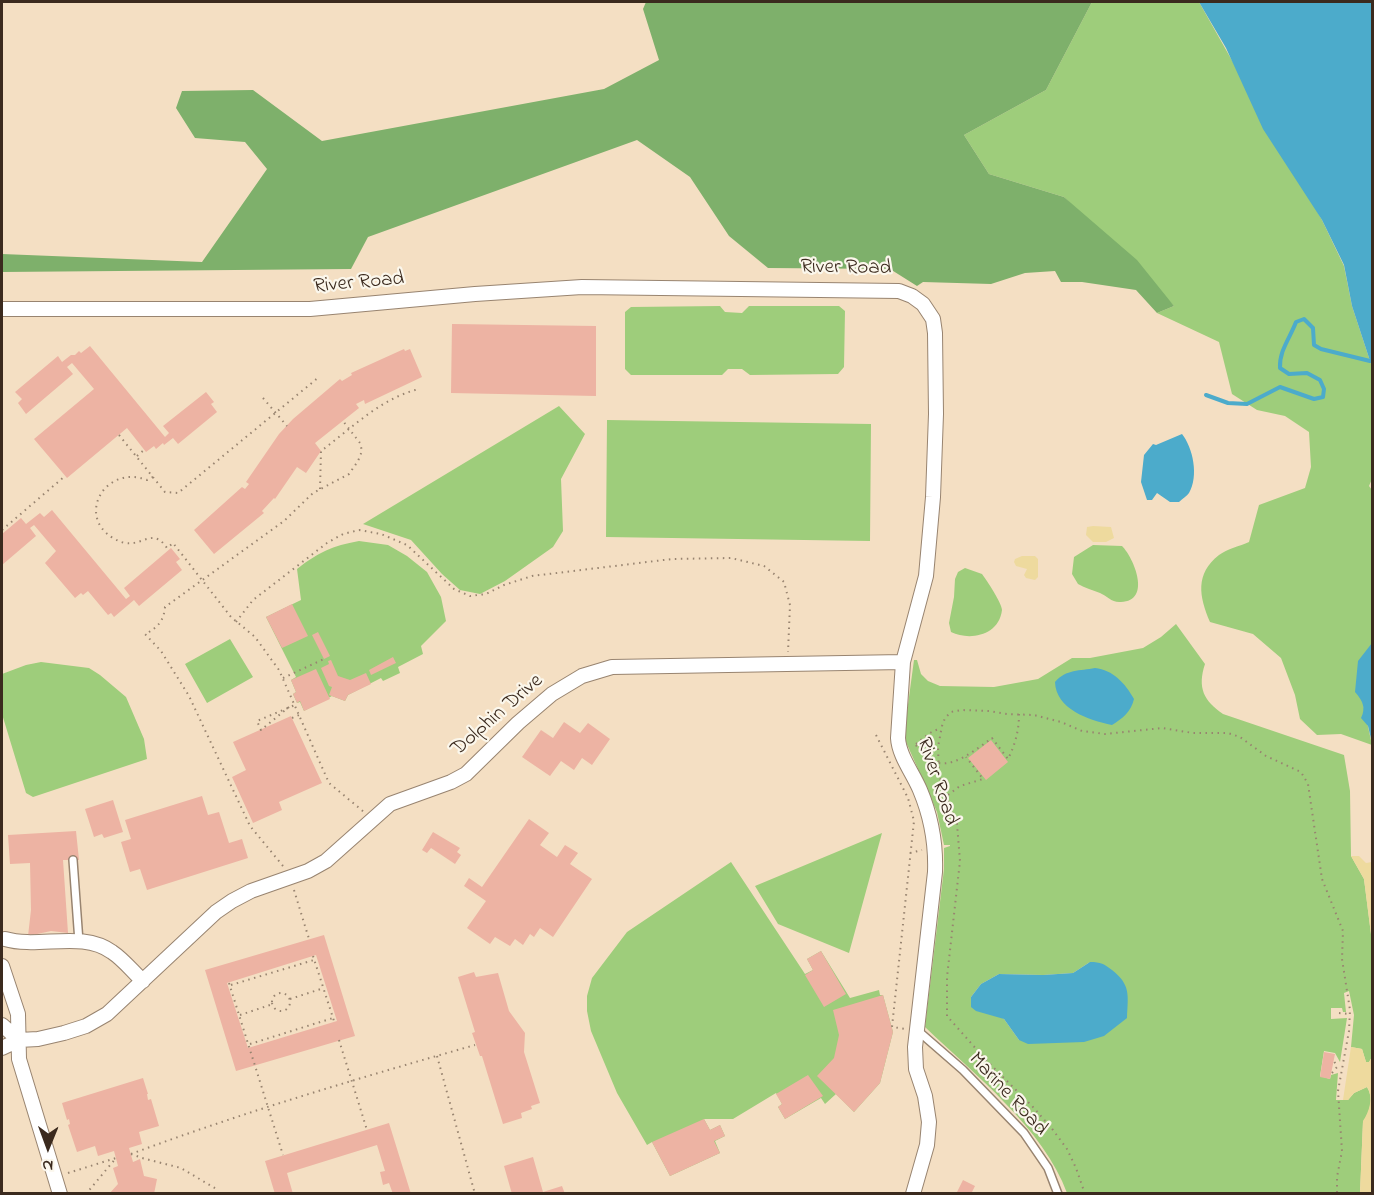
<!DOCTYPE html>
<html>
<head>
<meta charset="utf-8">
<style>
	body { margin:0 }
	#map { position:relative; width:1374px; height:1195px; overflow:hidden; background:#f4dfc3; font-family:"Indie Flower",sans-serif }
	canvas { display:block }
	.frame { position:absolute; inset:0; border:3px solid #3b2a1e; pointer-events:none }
	.north { position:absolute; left:18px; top:1117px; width:60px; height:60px; -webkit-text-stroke:4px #fbf7ec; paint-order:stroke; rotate:181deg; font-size:16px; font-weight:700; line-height:24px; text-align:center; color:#3b2a1e }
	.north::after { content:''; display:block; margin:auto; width:21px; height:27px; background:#3b2a1e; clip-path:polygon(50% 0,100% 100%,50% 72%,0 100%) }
</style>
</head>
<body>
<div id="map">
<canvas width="1374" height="1195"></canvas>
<div class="frame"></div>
<div class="north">N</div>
</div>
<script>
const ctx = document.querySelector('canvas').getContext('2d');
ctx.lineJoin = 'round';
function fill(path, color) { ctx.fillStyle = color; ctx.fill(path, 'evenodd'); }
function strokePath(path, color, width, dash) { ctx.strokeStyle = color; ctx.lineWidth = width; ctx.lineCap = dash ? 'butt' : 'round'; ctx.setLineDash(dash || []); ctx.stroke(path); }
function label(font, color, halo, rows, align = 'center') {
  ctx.font = font + ' "Indie Flower",sans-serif'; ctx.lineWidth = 4.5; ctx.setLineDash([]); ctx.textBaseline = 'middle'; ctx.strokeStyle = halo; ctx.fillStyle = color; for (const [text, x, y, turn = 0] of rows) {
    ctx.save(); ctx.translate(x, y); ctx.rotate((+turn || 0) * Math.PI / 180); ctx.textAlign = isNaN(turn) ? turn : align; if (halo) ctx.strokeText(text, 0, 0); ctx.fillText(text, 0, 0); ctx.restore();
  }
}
fill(new Path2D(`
	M1092 2H1199L1322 220 1344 266 1352 306 1372 367V479L1369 486 1372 490V643L1362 699 1372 745 1341 734 1317 735 1300 719 1295 695 1281 658 1253 634 1210 622C1199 596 1195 574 1219 555 1227 549 1240 546 1249 542L1259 505 1305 488 1311 467 1309 432 1285 416 1257 410 1232 394 1219 342 1157 313 1174 306 1064 197 989 174 964 135 1046 90Z
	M720 306 725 312 742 313 749 306H839L845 311 844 367 838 374 750 375 742 369H728L722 375H631L625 369V312L631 307Z
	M559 406 585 434 561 479 563 531 553 547 505 581 480 594 460 590 442 574 411 540 363 524Z
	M607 420 871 424 870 541 606 537Z
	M359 541 388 545 407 556 427 572 441 597 446 621 421 646 423 654 398 667 400 673 383 681 381 678 348 695 345 701 332 696 304 711 300 702 297 703 293 694 296 692 291 680 296 677 266 617 301 600 297 569C319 552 332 546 359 541Z
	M1093 545 1122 546C1134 558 1152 601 1121 602 1112 603 1107 596 1100 593 1093 590 1085 588 1078 584L1072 574 1074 557Z
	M965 568 982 574C987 581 1002 603 1002 610 999 636 969 641 951 632L949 623 954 597 955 579 958 572Z
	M1176 624 1205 664C1197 688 1204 701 1223 714L1344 755 1350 791 1351 856 1364 879 1372 942V1057L1369 1062H1366L1362 1049 1351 1047 1354 1015 1349 991 1344 993 1346 1012H1343L1342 1008H1331V1019L1347 1018 1340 1062 1335 1053 1324 1051 1320 1076 1330 1079 1331 1075 1338 1073 1336 1100H1348L1354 1093 1367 1087C1374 1098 1370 1112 1363 1122L1360 1193H1067C1044 1129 974 1074 925 1027L944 869V848L950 846V845H944L937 812 906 742 904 734 914 660H917L921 674 928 681 940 686 994 687 1038 679 1072 658H1090L1143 648 1161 637ZM1090 962 1019 1040 1004 1019 971 997 981 984 999 974 1043 975 1073 973Z
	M230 639 253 677 207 703 185 664Z
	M41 662 89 668 100 675 126 697 144 739 147 759 33 797 26 793 2 714V674L26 665Z
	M882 833 849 953 778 924 755 886Z
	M731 862 805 974 813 970 807 959 821 951 850 998 879 990 880 995H883L893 1032 880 1083 854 1112 836 1094 825 1104 821 1098 785 1119 778 1107 782 1104 776 1093 733 1119H704L710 1130 720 1125 725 1136 715 1141 720 1153 670 1176 652 1142 647 1145 617 1093 591 1031 587 1011V996L592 978 627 932Z`), '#9ecd7b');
fill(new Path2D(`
	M646 2H1092L1046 90 964 135 989 174 1064 197 1137 260 1174 306 1157 313 1136 290 1082 282H1061L1055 271 1025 273 991 284 923 282 917 286 890 269 768 268 729 236 690 177 637 140 368 237 351 269 2 272V254L202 262 267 169 245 142 195 138 176 108 182 91 253 90 322 141 604 89 659 60 643 9Z`), '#7eb06b');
fill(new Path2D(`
	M1093 526 1111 527 1114 538 1106 542H1093L1086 535 1087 527Z
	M1022 556H1035L1038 559V577L1035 580 1026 578 1024 575 1027 569 1016 566 1014 562 1015 559Z
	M1351 856H1359L1366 863 1372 862V942L1364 879Z
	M1351 1047 1362 1049 1366 1062H1369L1372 1057V1193H1360L1363 1121C1369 1112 1374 1098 1367 1087L1354 1093 1348 1100H1343Z`), '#eeda9e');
fill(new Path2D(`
	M1199 2H1372V367L1352 306 1344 265 1322 220 1263 129 1226 48Z
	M1182 434C1193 448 1199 476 1189 493 1187 496 1182 499 1179 502H1170L1157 493 1152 500H1147L1141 482 1144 455 1153 444 1156 445Z
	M1372 643V743L1368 726 1361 718C1366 708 1363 701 1355 692L1358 661Z
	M1095 668C1113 670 1125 683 1134 699 1131 712 1123 718 1112 725 1088 720 1056 709 1055 682 1066 669 1080 671 1095 668Z
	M1090 962C1101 962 1104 964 1112 970 1131 985 1128 995 1127 1018L1104 1036 1084 1042 1028 1044 1019 1040 1004 1019 976 1011 971 1007V997L981 984 999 974 1043 975 1073 973Z`), '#4cabcb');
strokePath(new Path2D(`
	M1206 395 1228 403 1247 404 1280 387 1314 399 1323 397 1324 389 1320 380 1307 373 1289 374 1280 368C1279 351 1290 338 1296 322L1304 319 1313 328 1314 345 1321 349 1370 361`), '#4cabcb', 4);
fill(new Path2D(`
	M452 324 596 326V396L451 393Z
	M90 346 165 437 169 433 163 426 206 392 214 402 211 404 217 412 178 444 173 438 164 445 163 443 156 449 154 446 146 452 127 428 67 478 34 439 94 389 72 363 67 367 73 374 26 414 18 403 22 399 15 392 58 356 62 362 71 355H75L79 351 81 353Z
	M404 349 405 351 410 349 422 377 365 404 364 400 356 404 359 408 315 443 321 451 306 473 297 467 275 499 274 498 262 511 264 513 214 554 194 530 242 487 245 489 249 484 246 482 279 434 293 419 340 379 342 381 352 375 351 373Z
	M52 510 126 599 130 596 124 588 171 548 180 559 176 562 182 570 139 606 134 600 114 617 111 613 108 615 88 591 83 595 81 593 75 598 45 563 56 551 34 525 30 528 36 536 2 565V534L21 518 26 524 40 513 44 517Z
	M292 604 308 636 282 648 266 617Z
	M318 632 330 656 324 659 312 635Z
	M393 657 396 663 371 675 369 670Z
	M331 660 338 676 350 680 366 673 371 684 348 695 345 701 329 695 332 687 329 686 321 668 329 664 328 661Z
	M316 669 330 699 304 711 300 701 297 703 293 694 296 692 291 680Z
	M291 716 322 783 279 802 282 810 253 823 232 777 246 770 233 742Z
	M564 722 580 733 588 723 610 739 592 765 582 758 574 770 561 761 550 776 522 757 541 730 553 738Z
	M991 740 1008 762 986 780 968 758Z
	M202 796 208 815 219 812 229 843 242 839 248 858 147 890 140 869 130 872 121 842 131 839 125 820Z
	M113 800 123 832 104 838 102 834 94 837 85 809Z
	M529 819 549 833 540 845 557 857 565 845 578 853 570 864 592 879 553 937 540 928 534 937 530 934 523 945 515 939 510 946 495 937 490 944 467 928 486 901 464 886 469 878 482 887Z
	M76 831 79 860H63L68 933 51 931 28 936 31 910 30 863 10 864 8 835Z
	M433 832 460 848 457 852 461 855 455 864 431 848 427 853 422 850Z
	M324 935 355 1036 236 1071 205 970ZM316 955 337 1021 248 1048 227 983Z
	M821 951 846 994 824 1007 805 975 813 970 807 959Z
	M474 972 476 977 498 973 509 1011 525 1033 524 1052 540 1103 531 1106 532 1109 521 1113 522 1118 503 1124 482 1056H480L472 1033 475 1032 458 977Z
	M883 995 893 1032 880 1083 854 1112 817 1076 834 1058 839 1035 833 1010Z
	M1324 1052 1335 1054 1330 1079 1320 1077Z
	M808 1075 823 1096 785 1119 778 1107 782 1104 776 1094Z
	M143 1078 148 1094H147L148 1100 151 1099 159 1126 139 1132 142 1144 129 1148 133 1162 140 1159 144 1176 157 1179 154 1194H109L118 1184 113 1168 118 1166 114 1151 98 1156 95 1146 77 1152 68 1125 70 1124 69 1119 67 1120 62 1103Z
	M704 1119 710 1130 720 1125 725 1136 714 1141 720 1153 670 1176 652 1142Z
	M389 1123 411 1194H393L389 1183 383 1185 380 1172 385 1171 377 1145 287 1173 293 1194H275L265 1161Z
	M533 1157 543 1192 562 1186 565 1194H512L504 1166Z
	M963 1180 975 1186 971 1194H956Z`), '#edb3a3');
const service = new Path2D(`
	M73 860 79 942
	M917 1030 963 1070 1024 1133 1048 1168 1058 1194`);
const minor = new Path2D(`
	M2 309H310L475 294 582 287 899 291 912 296 923 304 933 319 935 333 936 414 933 497 926 576 903 662 898 738C899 756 913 773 920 790 931 816 936 844 935 872L915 1047 916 1069 925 1096 929 1122 927 1145 913 1194
	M5 939C39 949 82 930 112 952 124 960 133 972 143 981
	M2 966 18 1014 19 1059 60 1194
	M2 1025 19 1040
	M2 1048 19 1040 38 1039 64 1033 86 1026 107 1014 216 912 232 901 251 891 308 871 326 861 390 804 451 782 466 774 518 723 552 694 582 676 612 667 903 662`);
strokePath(service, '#988470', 10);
strokePath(minor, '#988470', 16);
strokePath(new Path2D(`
	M263 398 287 426
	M119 435 165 492 178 493 319 377
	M137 456 144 450
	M153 477 147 480C105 464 76 516 113 538 140 555 150 523 167 548L173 543 231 617 255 637 279 670 329 783 364 812
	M320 489 321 451C352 428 381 398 419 389
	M2 530 65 476
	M236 622 253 600 327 543 343 534 359 530 381 534 407 545 454 589 470 596 486 594 504 585 532 576 672 559 731 558 764 566 784 582 790 605 788 652
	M283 678 324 659
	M289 707 261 730 257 721 295 705
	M292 718 299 715
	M876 735 908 798 914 821 892 1027 906 1029
	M916 744C924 738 931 730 941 729
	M916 745C938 781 967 756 992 738L1008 759C1015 745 1019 731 1019 714
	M948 795 960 786 983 779 966 757
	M910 853 922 850
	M283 866 250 826 189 696 161 651 145 634C158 628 164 620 165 607L284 521 313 493 349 474 358 461 362 451 360 443 343 421
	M294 890 309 939
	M313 956 334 1021
	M229 983 283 1155
	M231 985 314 960
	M272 1002a9 9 0 1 1 18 0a9 9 0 1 1-18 0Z
	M290 999 324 988
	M1339 1013 1350 1014
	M240 1015 273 1004
	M339 1040 367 1130
	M250 1044 333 1018
	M437 1056 475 1194
	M1332 1073 1337 1067 1334 1061
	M131 1154C244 1112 359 1078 475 1045
	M131 1154 142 1158 181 1168 218 1190
	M68 1173 116 1158 86 1194
	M1085 1194 1076 1168 1067 1149 1053 1130 1034 1108 985 1059 947 1016V977L960 861 957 824 943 788 939 774 938 747 942 726 945 718 951 712 961 710 989 711 1007 714 1034 715 1061 722 1082 731 1105 734 1162 728 1193 733H1228L1240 737 1266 756 1301 772 1308 784 1322 879 1343 931 1342 959 1350 1010 1349 1031 1338 1091 1342 1151 1337 1177V1194`), '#988470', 2, [1.5, 4.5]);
strokePath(service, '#fff', 7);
strokePath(minor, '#fff', 14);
label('21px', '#3b2a1e', '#fbf7ec', [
	["River Road",846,269,1],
	["River Road",359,284,-5],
	["Dolphin Drive",498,716,-41],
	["River Road",936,782,71],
	["Marine Road",1007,1095,47]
]);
</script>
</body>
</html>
